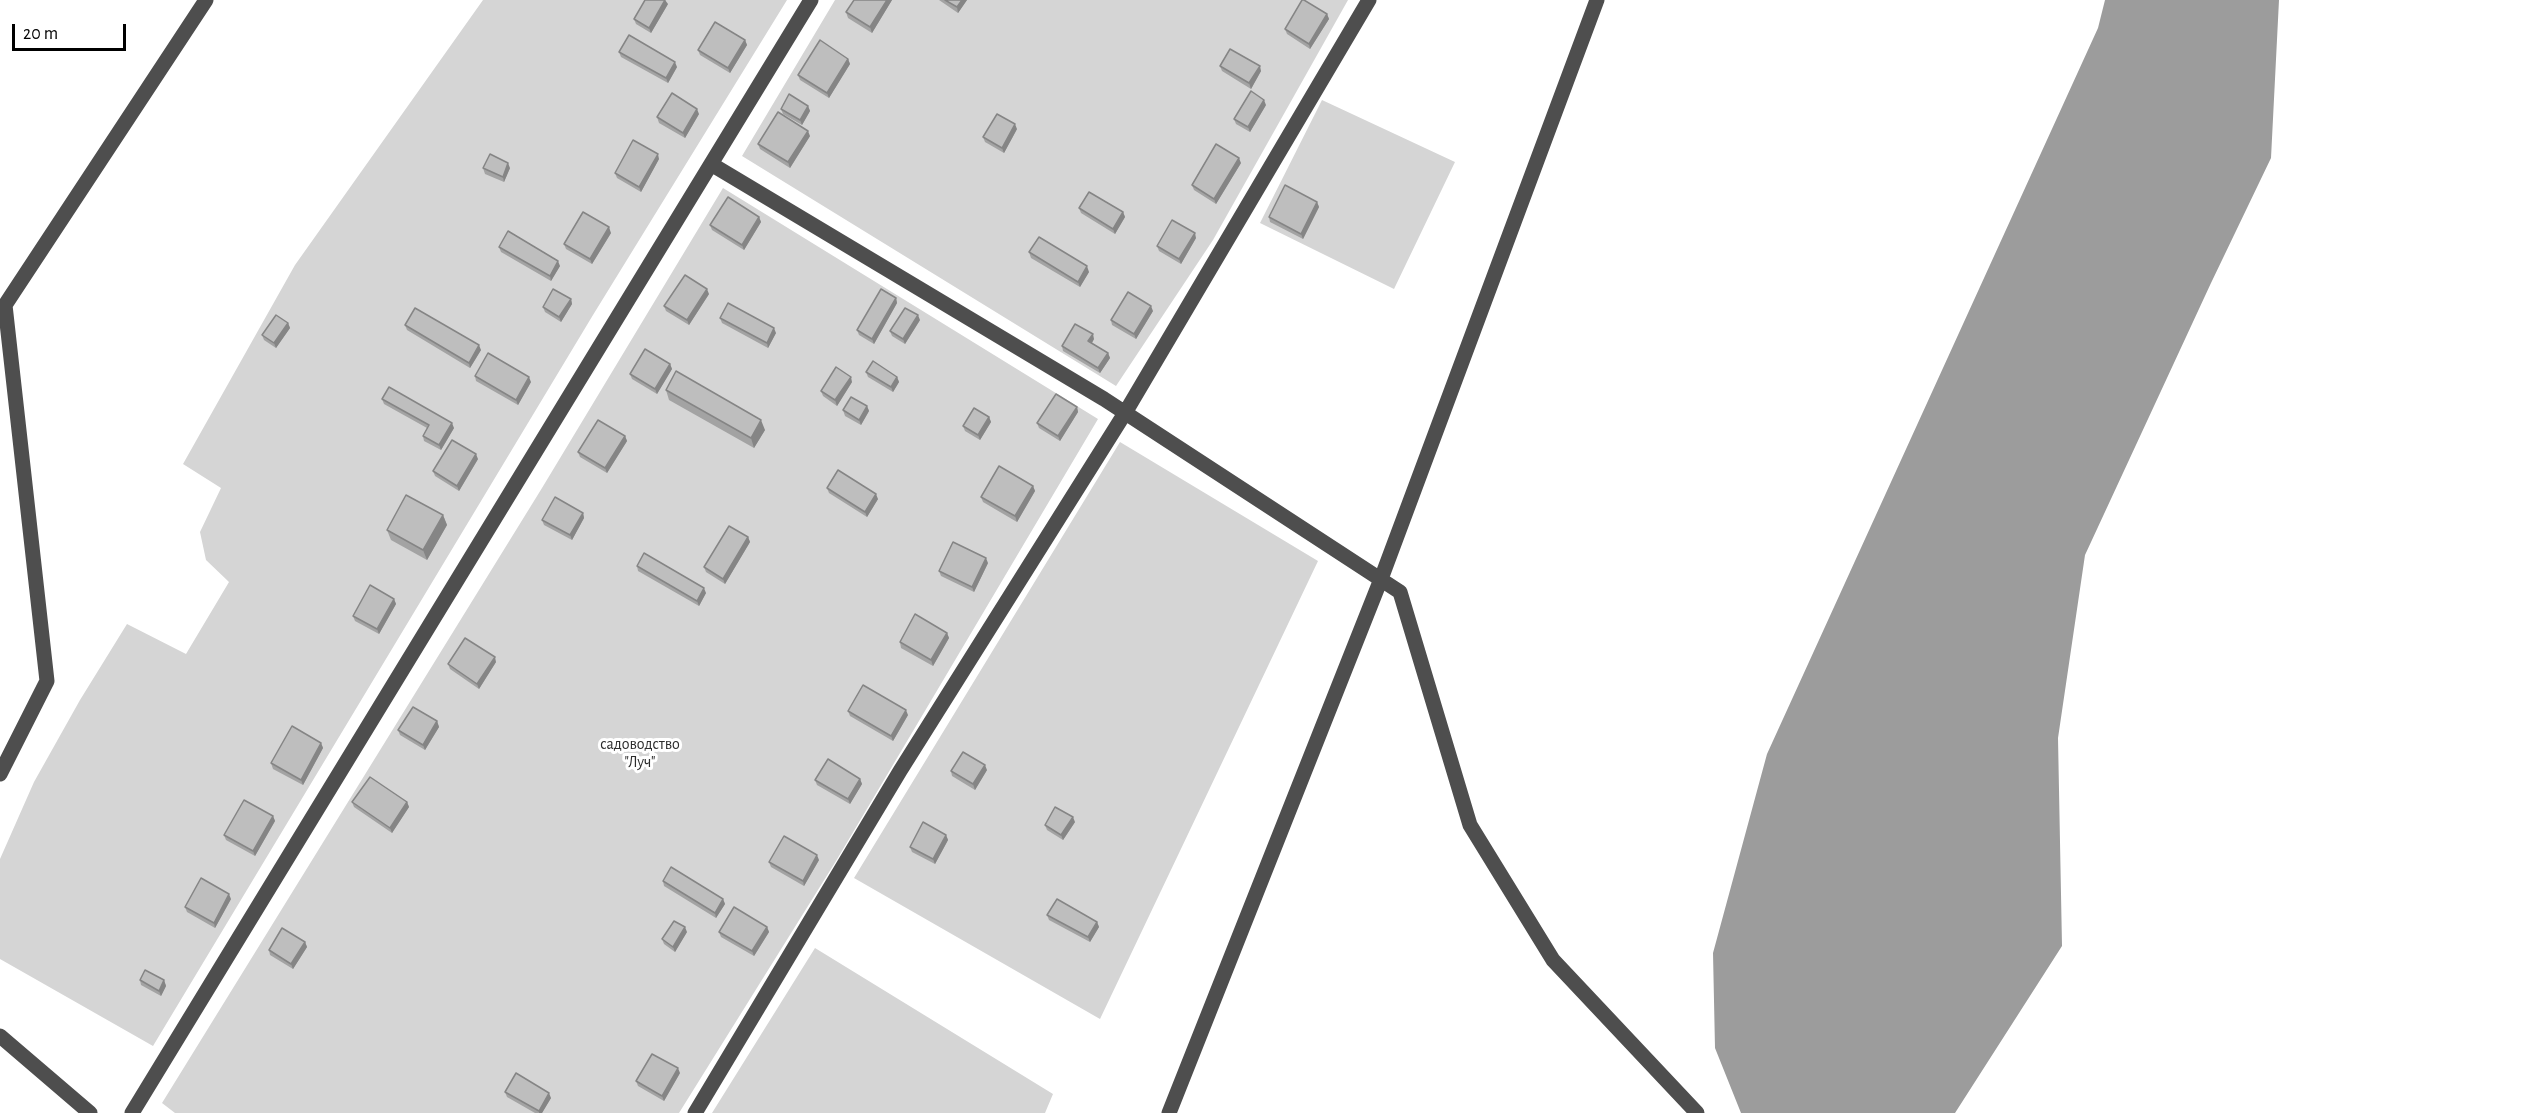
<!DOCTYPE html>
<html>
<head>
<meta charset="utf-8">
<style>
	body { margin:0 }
	#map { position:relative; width:2547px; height:1113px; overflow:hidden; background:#fff; font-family:"Alegreya Sans",sans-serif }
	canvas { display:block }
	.scale { position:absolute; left:12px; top:24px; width:114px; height:27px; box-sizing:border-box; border:3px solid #000; border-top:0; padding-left:8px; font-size:18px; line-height:21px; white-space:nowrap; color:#000; -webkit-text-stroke:4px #fff; paint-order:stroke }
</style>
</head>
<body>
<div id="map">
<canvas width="2547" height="1113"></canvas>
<div class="scale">20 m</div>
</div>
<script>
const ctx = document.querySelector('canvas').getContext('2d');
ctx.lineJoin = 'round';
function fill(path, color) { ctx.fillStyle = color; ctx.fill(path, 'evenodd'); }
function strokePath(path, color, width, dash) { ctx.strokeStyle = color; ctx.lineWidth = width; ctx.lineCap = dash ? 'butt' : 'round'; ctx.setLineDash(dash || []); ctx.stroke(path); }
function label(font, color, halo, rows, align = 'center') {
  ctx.font = font + ' "Alegreya Sans",sans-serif'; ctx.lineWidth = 6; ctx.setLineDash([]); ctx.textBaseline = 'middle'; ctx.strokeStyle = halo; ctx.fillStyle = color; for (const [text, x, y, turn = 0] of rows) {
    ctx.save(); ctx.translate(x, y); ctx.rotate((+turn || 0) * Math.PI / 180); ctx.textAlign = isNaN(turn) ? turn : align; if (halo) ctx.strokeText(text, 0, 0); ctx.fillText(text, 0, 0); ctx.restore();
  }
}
fill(new Path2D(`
	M483 0H787L593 315 153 1046 0 959V859L34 782 80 700 127 624 186 654 229 582 206 560 200 532 221 488 183 464 295 265Z
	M835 0H1348L1213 240 1116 386 742 156Z
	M1322 100 1455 162 1394 289 1260 223Z
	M723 188 1098 419 836 861 679 1113H175L162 1103 542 488Z
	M1120 442 1318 561 1100 1019 854 878Z
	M815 948 1053 1094 1045 1113H712Z`), '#d5d5d5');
fill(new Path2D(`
	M2105 0H2279L2271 158 2211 283 2085 555 2058 738 2062 946 1955 1113H1741L1715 1048 1713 953 1767 754 2098 28Z`), '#9c9c9c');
strokePath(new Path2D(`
	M711 164 1104 399 1400 592 1470 825 1553 960 1697 1113
	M0 774 47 681 5 305 206 0
	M0 1036 90 1113
	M132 1113 811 0
	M695 1113 900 771 1125 413 1369 0
	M1169 1113 1381 579 1597 0`), '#4e4e4e', 15);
fill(new Path2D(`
	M854 0H892L872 33 848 18 846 12Z
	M939 0H967L958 13Z
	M668 4 651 33 636 24 634 19Z
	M1327 14 1329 19 1310 49 1287 34 1285 29Z
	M745 40 747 45 730 73 700 55 698 50Z
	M619 52 677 67 668 83 621 57Z
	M848 59 850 64 829 98 800 80 798 75Z
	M1220 66 1261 71 1251 89 1222 71Z
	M1266 105 1250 132 1236 124 1234 119Z
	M808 106 810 111 802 125 783 114 781 109Z
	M699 114 685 138 659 123 657 117Z
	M1017 129 1004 153 985 142 983 137Z
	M810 136 790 168 760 149 758 144Z
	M659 159 641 192 617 178 615 173Z
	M1241 163 1216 204 1194 190 1192 185Z
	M483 168H510L504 182 485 174Z
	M1317 202 1319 207 1303 239 1270 222 1269 217Z
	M1079 208 1123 212 1125 217 1115 234 1081 213Z
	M759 217 761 222 744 250 712 230 710 225Z
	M611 233 592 264 566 249 564 244Z
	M1196 238 1181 264 1159 251 1157 246Z
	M499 247 560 266 551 281 501 252Z
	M1029 252 1089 272 1080 287 1031 258Z
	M709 294 689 325 666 311 664 306Z
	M896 298 897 303 874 344 859 335 857 330Z
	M571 299 572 304 561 322 545 312 543 307Z
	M1153 311 1136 339 1112 325 1111 320Z
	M720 318 776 333 768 348 722 323Z
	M920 320 905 344 892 336 890 331Z
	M288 323 290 328 276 348 264 340 262 335Z
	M405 325 481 350 470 368 407 330Z
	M1094 339 1092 343 1108 353 1110 358 1100 373 1063 351 1062 346Z
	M670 364 672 369 657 394 632 379 630 374Z
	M866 372 897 377 899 382 893 392 868 377Z
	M475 376 531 382 518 405 476 381Z
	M852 382 837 406 823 396 821 391Z
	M666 390 765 430 754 448 669 400Z
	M382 399 454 428 441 450 424 441 423 436 427 428 384 404Z
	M867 406 869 411 861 425 845 416 843 410Z
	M1077 407 1078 412 1060 441 1039 428 1037 423Z
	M989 417 991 422 980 440 965 431 963 426Z
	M625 436 627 441 607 473 580 457 578 452Z
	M478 459 459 491 435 476 433 471Z
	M1033 486 1035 491 1017 522 983 502 981 497Z
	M827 488 878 499 867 517 829 493Z
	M583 513 584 518 572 540 544 525 542 520Z
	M443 515 447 525 427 560 391 540 387 530Z
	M748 537 750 542 725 584 706 572 704 567Z
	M988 563 974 592 941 576 939 571Z
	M637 566 706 593 699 606 638 571Z
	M394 599 396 604 379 634 355 621 353 616Z
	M947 633 949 638 933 666 901 648 900 642Z
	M496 662 479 689 450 669 448 664Z
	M848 711 908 715 893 741 850 716Z
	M437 721 439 727 425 750 400 735 398 730Z
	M321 743 323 748 303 785 273 769 271 763Z
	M987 770 975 790 952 776 951 771Z
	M860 779 862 784 850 804 817 785 815 780Z
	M352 802H407L409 807 392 833 354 807Z
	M273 816 275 821 255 856 226 840 224 835Z
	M1075 822 1063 840 1047 830 1045 825Z
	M946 835 948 840 935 864 912 852 910 847Z
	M819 860 804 886 771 867 769 862Z
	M663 881 723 899 725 904 716 918 664 886Z
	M231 899 215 928 187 912 185 907Z
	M1047 915 1097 922 1099 927 1090 942 1049 920Z
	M767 927 769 932 754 956 721 937 719 932Z
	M687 932 675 952 664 944 662 939Z
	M305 942 307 947 293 969 270 955 269 950Z
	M140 980H164L166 986 161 996 141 985Z
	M680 1073 664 1101 638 1086 636 1081Z
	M505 1092 551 1098 542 1113H535L507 1097Z`), '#a3a3a3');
fill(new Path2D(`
	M665 0 668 4 651 33 649 28Z
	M887 0H892L872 33 870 27Z
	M962 0H967L958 13 957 7Z
	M1327 14 1329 19 1310 49 1309 44Z
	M745 40 747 45 730 73 728 68Z
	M848 59 850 64 829 98 827 93Z
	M675 62 677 67 668 83 666 78Z
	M1260 66 1261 71 1251 89 1249 83Z
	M1264 100 1266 105 1250 132 1248 127Z
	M808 106 810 111 802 125 800 120Z
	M697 109 699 114 685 138 683 133Z
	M1015 124 1017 129 1004 153 1002 148Z
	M808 131 810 136 790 168 788 162Z
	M658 154 659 159 641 192 639 187Z
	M1239 158 1241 163 1216 204 1214 199Z
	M508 163 510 168 504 182 503 177Z
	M1317 202 1319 207 1303 239 1301 234Z
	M1123 212 1125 217 1115 234 1113 229Z
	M759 217 761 222 744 250 742 245Z
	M609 227 611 233 592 264 590 259Z
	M1195 233 1196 238 1181 264 1179 259Z
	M558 261 560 266 551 281 550 276Z
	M1087 266 1089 272 1080 287 1078 282Z
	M707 289 709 294 689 325 687 320Z
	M896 298 897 303 874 344 872 339Z
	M571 299 572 304 561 322 559 317Z
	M1151 306 1153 311 1136 339 1134 334Z
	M918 315 920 320 905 344 903 339Z
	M288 323 290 328 276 348 274 343Z
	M774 328 776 333 768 348 767 343Z
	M1093 334 1094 339 1090 346 1088 341Z
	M479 345 481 350 470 368 469 363Z
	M1108 353 1110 358 1100 373 1098 368Z
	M670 364 672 369 657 394 655 389Z
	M529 377 531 382 518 405 516 400Z
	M851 377 852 382 837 406 835 400Z
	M897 377 899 382 893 392 891 387Z
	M867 406 869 411 861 425 859 420Z
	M1077 407 1078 412 1060 441 1058 436Z
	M989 417 991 422 980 440 978 435Z
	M761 420 765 430 754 448 751 438Z
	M452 423 454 428 441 450 439 445Z
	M625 436 627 441 607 473 605 468Z
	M476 454 478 459 459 491 457 486Z
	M1033 486 1035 491 1017 522 1015 516Z
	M876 494 878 499 867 517 865 512Z
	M583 513 584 518 572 540 570 535Z
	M443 515 447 525 427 560 423 550Z
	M748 537 750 542 725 584 723 579Z
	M986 558 988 563 974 592 972 587Z
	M704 588 706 593 699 606 697 601Z
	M394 599 396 604 379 634 377 629Z
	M947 633 949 638 933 666 931 660Z
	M495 657 496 662 479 689 477 684Z
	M906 710 908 715 893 741 891 736Z
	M437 721 439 727 425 750 423 745Z
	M321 743 323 748 303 785 301 780Z
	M985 765 987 770 975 790 973 784Z
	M860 779 862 784 850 804 848 799Z
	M407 802 409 807 392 833 390 828Z
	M273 816 275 821 255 856 253 851Z
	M1073 817 1075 822 1063 840 1061 835Z
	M946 835 948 840 935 864 933 859Z
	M817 855 819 860 804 886 803 881Z
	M229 894 231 899 215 928 214 923Z
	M723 899 725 904 716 918 715 913Z
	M1097 922 1099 927 1090 942 1088 937Z
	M685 927 687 932 675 952 673 947Z
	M767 927 769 932 754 956 752 951Z
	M305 942 307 947 293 969 291 964Z
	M164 980 166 986 161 996 159 991Z
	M678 1068 680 1073 664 1101 662 1096Z
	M549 1093 551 1098 542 1113H539V1111Z`), '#858585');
const building = new Path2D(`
	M645 0H665L649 28 634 19Z
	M854 0H887L870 27 846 12Z
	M945 0H962L957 7Z
	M1302 0H1304L1327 14 1309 44 1285 29Z
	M715 22 745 40 728 68 698 50Z
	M629 35 675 62 666 78 619 52Z
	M820 40 848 59 827 93 798 75Z
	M1230 49 1260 66 1249 83 1220 66Z
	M1251 91 1264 100 1248 127 1234 119Z
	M672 93 697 109 683 133 657 117Z
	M789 94 808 106 800 120 781 109Z
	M778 112 808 131 788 162 758 144Z
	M997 114 1015 124 1002 148 983 137Z
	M633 140 658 154 639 187 615 173Z
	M1216 144 1239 158 1214 199 1192 185Z
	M490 154 508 163 503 177 483 168Z
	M1285 185 1317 202 1301 234 1269 217Z
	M1089 192 1123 212 1113 229 1079 208Z
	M728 197 759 217 742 245 710 225Z
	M583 212 609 227 590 259 564 244Z
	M1172 220 1195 233 1179 259 1157 246Z
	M508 231 558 261 550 276 499 247Z
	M1039 237 1087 266 1078 282 1029 252Z
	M685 275 707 289 687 320 664 306Z
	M553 289 571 299 559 317 543 307Z
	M881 289 896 298 872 339 857 330Z
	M1128 292 1151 306 1134 334 1111 320Z
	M728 303 774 328 767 343 720 318Z
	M415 308 479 345 469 363 405 325Z
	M905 308 918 315 903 339 890 331Z
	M276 315 288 323 274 343 262 335Z
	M1075 324 1093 334 1088 341 1108 353 1098 368 1062 346Z
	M645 349 670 364 655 389 630 374Z
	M488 353 529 377 516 400 475 376Z
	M873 361 897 377 891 387 866 372Z
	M836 367 851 377 835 400 821 391Z
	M676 371 761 420 751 438 666 390Z
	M389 387 452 423 439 445 423 436 429 425 382 399Z
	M1056 394 1077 407 1058 436 1037 423Z
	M851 397 867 406 859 420 843 410Z
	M974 408 989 417 978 435 963 426Z
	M598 420 625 436 605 468 578 452Z
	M452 440 476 454 457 486 433 471Z
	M999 466 1033 486 1015 516 981 497Z
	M838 470 876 494 865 512 827 488Z
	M406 495 443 515 423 550 387 530Z
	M555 497 583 513 570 535 542 520Z
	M729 526 748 537 723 579 704 567Z
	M953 542 986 558 972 587 939 571Z
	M644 553 704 588 697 601 637 566Z
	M370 585 394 599 377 629 353 616Z
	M915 614 947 633 931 660 900 642Z
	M465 638 495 657 477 684 448 664Z
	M863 685 906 710 891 736 848 711Z
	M413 707 437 721 423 745 398 730Z
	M292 726 321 743 301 780 271 763Z
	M963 752 985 765 973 784 951 771Z
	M828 759 860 779 848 799 815 780Z
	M370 777 407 802 390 828 352 802Z
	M244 800 273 816 253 851 224 835Z
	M1055 807 1073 817 1061 835 1045 825Z
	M923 822 946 835 933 859 910 847Z
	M784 836 817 855 803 881 769 862Z
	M671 867 723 899 715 913 663 881Z
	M201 878 229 894 214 923 185 907Z
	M1057 899 1097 922 1088 937 1047 915Z
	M734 907 767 927 752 951 719 932Z
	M674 921 685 927 673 947 662 939Z
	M282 928 305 942 291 964 269 950Z
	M145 970 164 980 159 991 140 980Z
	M652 1054 678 1068 662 1096 636 1081Z
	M516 1073 549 1093 539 1111 505 1092Z`);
fill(building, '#bebebe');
strokePath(building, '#858585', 1.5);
label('16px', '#2c2c2c', '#fff', [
	["садоводство",640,744],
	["\"Луч\"",640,762]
]);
</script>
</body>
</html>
